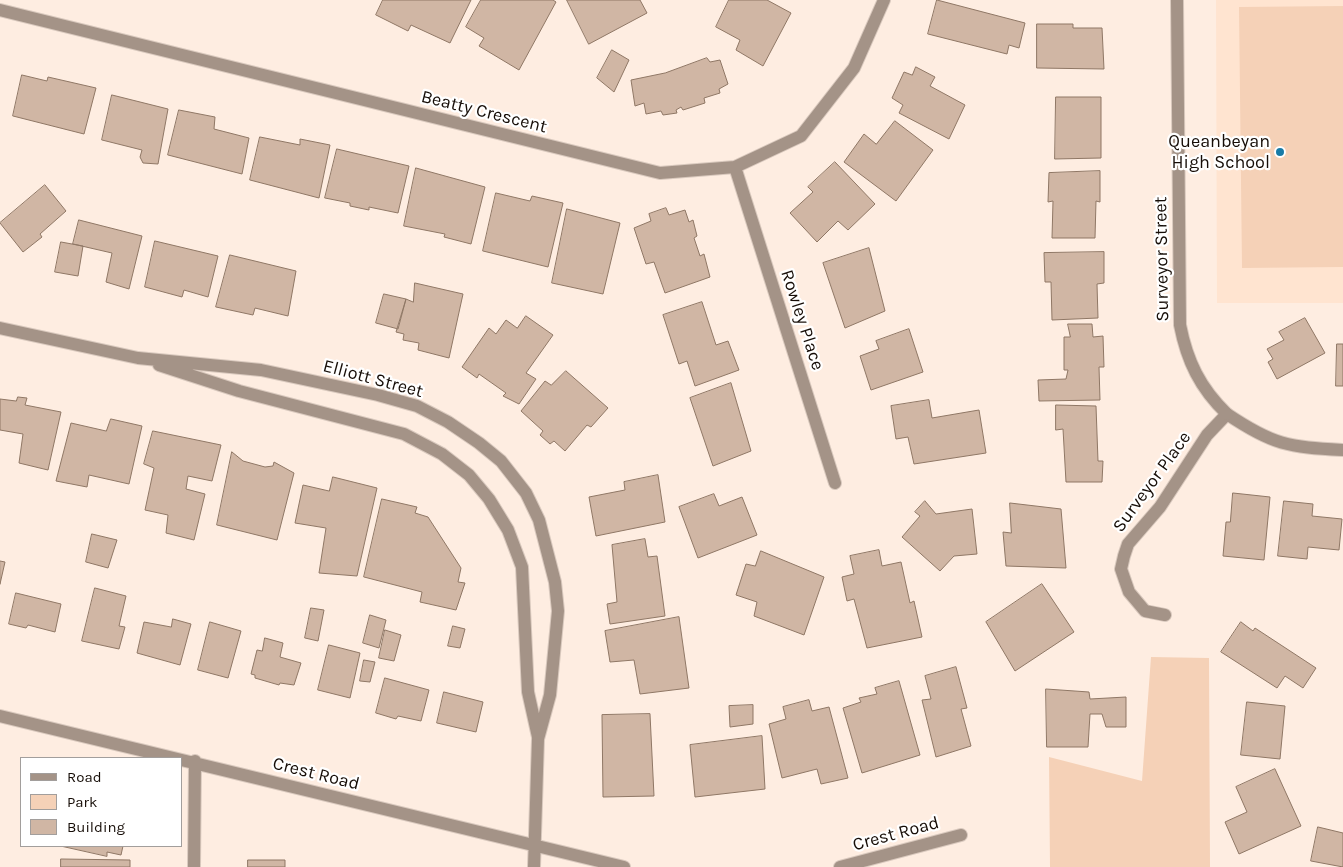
<!DOCTYPE html>
<html>
<head>
<meta charset="utf-8">
<style>
	body { margin:0 }
	#map { position:relative; width:1343px; height:867px; overflow:hidden; background:#feede1; font-family:Karla,sans-serif }
	canvas { display:block }
	.legend { position:absolute; left:20px; top:757px; width:162px; height:90px; box-sizing:border-box; background:#fff; border:1px solid #a29e9c; margin:0; padding:6px 9px; list-style:none; font-size:15px; color:#160d07 }
	.legend li { display:flex; align-items:center; gap:10px; height:25px }
	.legend b { width:25px; border:1px solid #a29e9c }
</style>
</head>
<body>
<div id="map">
<canvas width="1343" height="867"></canvas>
<ul class="legend">
<li><b style="height:6px;background:#a49387"></b>Road</li>
<li><b style="height:14px;background:#f5d1b7"></b>Park</li>
<li><b style="height:14px;background:#d0b6a4"></b>Building</li>
</ul>
</div>
<script>
const ctx = document.querySelector('canvas').getContext('2d');
ctx.lineJoin = 'round';
function fill(path, color) { ctx.fillStyle = color; ctx.fill(path, 'evenodd'); }
function strokePath(path, color, width, dash) { ctx.strokeStyle = color; ctx.lineWidth = width; ctx.lineCap = dash ? 'butt' : 'round'; ctx.setLineDash(dash || []); ctx.stroke(path); }
function label(font, color, halo, rows, align = 'center') {
  ctx.font = font + ' Karla,sans-serif'; ctx.lineWidth = 4.5; ctx.setLineDash([]); ctx.textBaseline = 'middle'; ctx.strokeStyle = halo; ctx.fillStyle = color; for (const [text, x, y, turn = 0] of rows) {
    ctx.save(); ctx.translate(x, y); ctx.rotate((+turn || 0) * Math.PI / 180); ctx.textAlign = isNaN(turn) ? turn : align; if (halo) ctx.strokeText(text, 0, 0); ctx.fillText(text, 0, 0); ctx.restore();
  }
}
fill(new Path2D(`
	M1216 0H1343V303H1217Z`), '#ffe4d0');
fill(new Path2D(`
	M1343 6V267L1242 268 1239 7Z
	M1151 657 1209 658 1210 867H1050L1049 757 1142 781Z`), '#f5d1b7');
const building = new Path2D(`
	M383 0H471L450 43 411 25 408 31 376 15Z
	M481 0H553L556 2 519 70 479 46 484 38 466 27Z
	M567 0H640L647 13 589 44Z
	M729 0H767L791 13 763 66 736 50 740 40 716 27Z
	M937 0 1025 23 1019 48 1009 45 1007 54 928 34Z
	M1037 24H1073V28H1102L1104 69 1037 68Z
	M612 50 629 60 614 92 597 78Z
	M707 58 710 62 720 60 728 84 719 89 720 93 704 98 705 103 683 110 681 107 676 110 677 113 663 115 661 111 646 114 644 103 635 106 631 80 665 73Z
	M916 67 935 77 930 86 965 105 949 139 899 113 903 105 892 98 904 72 912 75Z
	M22 75 47 81 48 77 96 88 84 134 13 116Z
	M112 95 168 109 158 164 143 163 140 157 142 150 102 140Z
	M1056 97H1101V158L1055 159Z
	M179 110 215 117 214 129 249 138 242 174 168 155Z
	M895 121 933 150 896 201 844 162 864 134 876 144Z
	M260 137 300 145V139L330 145 319 198 250 180Z
	M337 149 409 166 398 213 369 207V210L350 206V203L325 198Z
	M835 162 875 204 848 230 838 221 817 242 790 213 813 192 808 187Z
	M416 168 485 187 471 244 444 237 445 234 404 226Z
	M1100 171V202L1096 201 1095 238H1052L1053 201 1048 202 1049 173Z
	M45 185 66 211 40 234 42 237 23 252 0 223Z
	M496 193 530 201 532 196 563 203 548 267 483 251Z
	M666 208 669 215 685 210 689 222 693 220 697 236 694 238 700 256 704 254 710 277 665 293 654 262 646 264 634 228 651 221 649 214Z
	M567 209 620 223 603 294 552 283Z
	M79 220 142 236 129 289 106 282 112 253 73 244Z
	M155 241 218 256 208 297 184 290 182 297 145 287Z
	M61 242 83 246 78 276 55 272Z
	M869 248 885 311 845 328 823 263Z
	M1104 252V283L1097 284 1098 318 1052 320 1051 282H1045L1044 253Z
	M230 255 296 271 288 316 255 308 253 315 216 307Z
	M415 283 463 294 449 358 418 350 419 343 403 340 404 334 396 332 406 299 413 302Z
	M384 294 406 299 398 329 376 323Z
	M702 302 716 345 728 341 739 370 695 386 687 361 679 364 663 315Z
	M526 316 553 335 526 373 536 379 519 404 503 396 506 393 479 374 477 378 462 367 489 328 496 334 506 320 517 328Z
	M1305 318 1325 353 1277 379 1268 362 1273 359 1267 349 1284 340 1279 332Z
	M1068 324H1092L1093 337 1103 336 1104 367H1099L1100 400 1039 401 1038 380 1066 379 1068 370H1064V337H1070Z
	M909 329 923 372 871 390 860 356 879 349 876 341Z
	M1337 344H1343V386H1336Z
	M566 371 608 408 591 427 587 425 565 451 554 441 550 444 540 435 543 431 521 411 545 381 551 385Z
	M731 383 751 451 713 466 690 398Z
	M18 397 27 398 25 405 61 412 48 470 19 463 23 434 0 430V399L16 401Z
	M929 400 932 418 979 410 986 453 914 464 908 437 896 439 891 406Z
	M1056 405 1096 406 1098 461H1103L1102 482H1066L1063 429 1056 430Z
	M111 419 142 426 129 484 89 475 87 487 56 481 71 423 106 431Z
	M153 431 221 445 212 481 188 476 186 489 205 494 194 540 166 533 168 515 145 510 154 468 144 464Z
	M232 452 243 461 265 467 273 466 274 462 294 473 277 540 217 525Z
	M658 475 665 522 596 536 589 497 625 490 624 482Z
	M333 477 377 488 357 576 319 573 326 528 295 523 303 485 329 491Z
	M1233 493 1270 497 1264 560 1223 556 1226 522H1230Z
	M714 494 719 506 742 497 757 535 698 558 679 507Z
	M382 499 417 507 415 513 428 517 461 568 458 582 465 583 456 610 420 602 422 592 364 577Z
	M925 501 936 514 972 509 977 554 954 556 940 571 902 537 920 516 915 512Z
	M1284 501 1313 504 1312 516 1342 519 1339 550 1308 547 1307 559 1278 556Z
	M1010 503 1061 509 1066 568 1006 566 1003 532 1011 533Z
	M92 534 117 540 108 568 86 562Z
	M645 539 648 557 657 556 665 616 610 624 607 604 617 602 612 545Z
	M879 550 882 566 901 562 910 603 914 601 922 637 867 648 854 599 847 601 842 577 854 574 850 556Z
	M761 551 824 577 804 635 754 616 757 602 736 595 746 564 755 566Z
	M0 561 5 562 0 584Z
	M1042 584 1074 632 1015 671 986 622Z
	M95 588 126 596 119 626 125 627 119 649 82 641Z
	M16 593 61 604 55 632 28 625 26 628 9 624Z
	M311 608 324 610 318 641 305 638Z
	M370 615 386 620 379 648 363 643Z
	M679 617 689 688 640 694 634 660 610 662 605 631Z
	M173 619 191 624 180 665 137 653 144 622 171 627Z
	M210 622 241 631 228 678 198 670Z
	M1241 622 1253 631 1255 628 1316 668 1303 688 1285 676 1277 688 1221 652Z
	M453 626 465 629 460 648 448 646Z
	M385 630 401 635 394 661 379 658Z
	M265 638 283 643 280 657 301 663 294 685 280 683 279 685 255 678V675L251 674 257 650 262 651Z
	M329 645 360 653 350 698 318 690Z
	M364 660 375 662 370 682 360 681Z
	M956 667 967 708 961 709 971 746 936 757 922 700 931 699 925 676Z
	M385 678 429 690 421 721 398 716 396 719 376 713Z
	M899 681 920 755 862 773 843 708 861 702 859 698 877 694 875 688Z
	M1046 689 1089 692 1090 699 1126 697V727H1106L1102 714H1090L1088 747H1047Z
	M444 692 483 702 476 732 437 723Z
	M809 700 812 711 829 707 848 778 821 784 817 769 782 778 769 724 786 719 783 707Z
	M1247 702 1285 706 1280 759 1241 755Z
	M753 705V724L730 727 729 706Z
	M650 714 654 796 603 797 602 715Z
	M762 736 765 789 695 797 690 745Z
	M1275 769 1301 826 1239 854 1225 822 1247 812 1236 787Z
	M1318 827 1343 833V867L1311 861Z
	M61 846H123L121 855 107 852V856Z
	M61 859 130 860V867H61Z
	M248 860H285V867H248Z`);
fill(building, '#d0b6a4');
strokePath(building, '#8f7765', 1);
const minor = new Path2D(`
	M0 10 660 173 735 167 801 136 854 68 884 0
	M735 167 835 483
	M0 328 138 358 261 370 378 395 417 406 448 422 479 443 501 461 526 493 539 520 555 582 558 611 550 695 538 739 534 867
	M159 365 239 391 404 434 442 454 469 475 489 499 508 530 522 567 528 692 538 737
	M1165 615 1145 611 1129 592 1121 569 1124 556 1128 544 1160 507 1207 435 1227 414C1273 445 1288 447 1343 450
	M0 716 624 867
	M194 867 195 761
	M840 867 961 835`);
const tertiary = new Path2D(`
	M1177 0 1180 325C1187 361 1200 388 1227 414`);
strokePath(minor, '#d9c9be', 14);
strokePath(tertiary, '#d9c9be', 14);
strokePath(minor, '#a49387', 12);
strokePath(tertiary, '#a49387', 12);
for (const [x, y, r, color] of [
	[1280,152,5,"#187ba7"]
]) { const dot = new Path2D(); dot.arc(x, y, r, 0, 2 * Math.PI); ctx.fillStyle = color; ctx.fill(dot); strokePath(dot, '#fff', 2); }
label('18px', '#160d07', '#fff', [
	["Beatty Crescent",484,112,14],
	["Surveyor Street",1162,259,-91],
	["Rowley Place",802,320,72],
	["Elliott Street",373,379,15],
	["Surveyor Place",1152,482,-54],
	["Crest Road",316,774,14],
	["Crest Road",896,834,-15]
]);
label('18px', '#160d07', '#fff', [
	["Queanbeyan",1270,142],
	["High School",1270,163]
], 'right');
</script>
</body>
</html>
